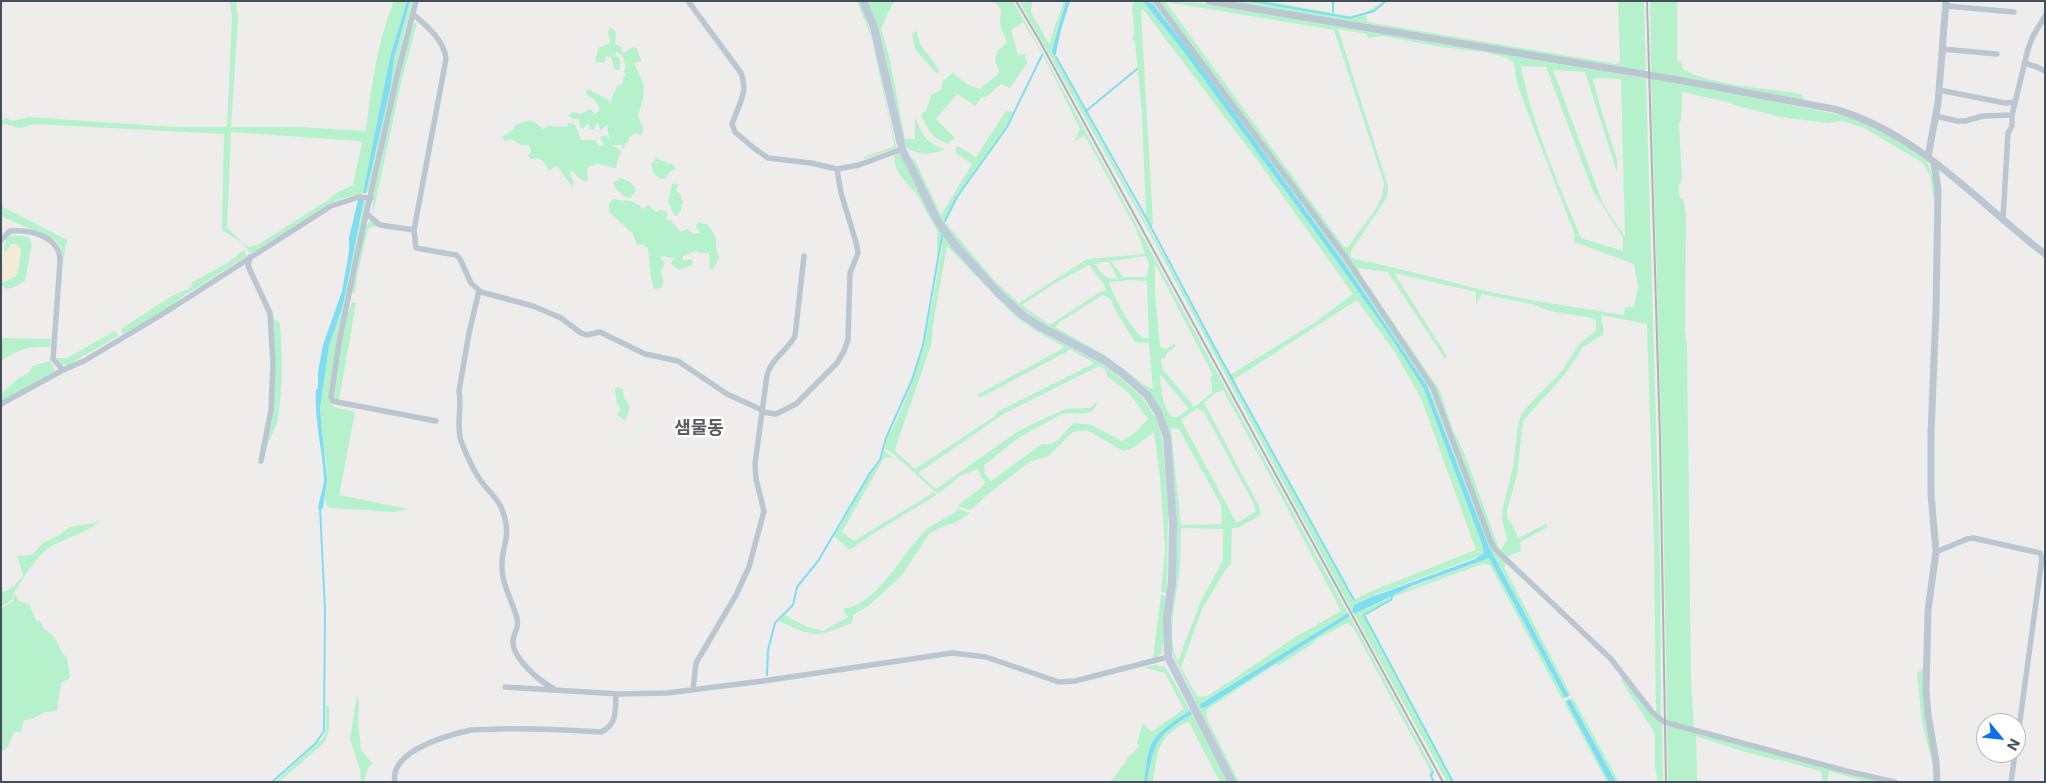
<!DOCTYPE html>
<html>
<head>
<meta charset="utf-8">
<style>
	body { margin:0 }
	#map { position:relative; width:2046px; height:783px; overflow:hidden; background:#efecec; font-family:Inter,sans-serif }
	canvas { display:block }
	.frame { position:absolute; inset:0; border:2px solid #43505b; pointer-events:none }
	.north { position:absolute; left:1976px; top:713px; width:50px; height:50px; box-sizing:border-box; background:#fff; border:1px solid #b4b9bd; border-radius:50%; rotate:118deg; font-size:14px; font-weight:700; line-height:20px; text-align:center; color:#43505b }
	.north::after { content:''; display:block; margin:auto; width:18px; height:22px; background:#0a71eb; clip-path:polygon(50% 0,100% 100%,50% 72%,0 100%) }
</style>
</head>
<body>
<div id="map">
<canvas width="2046" height="783"></canvas>
<div class="frame"></div>
<div class="north">N</div>
</div>
<script>
const ctx = document.querySelector('canvas').getContext('2d');
ctx.lineJoin = 'round';
function fill(path, color) { ctx.fillStyle = color; ctx.fill(path, 'evenodd'); }
function strokePath(path, color, width, dash) { ctx.strokeStyle = color; ctx.lineWidth = width; ctx.lineCap = dash ? 'butt' : 'round'; ctx.setLineDash(dash || []); ctx.stroke(path); }
function label(font, color, halo, rows, align = 'center') {
  ctx.font = font + ' Inter,"Noto Sans KR",sans-serif'; ctx.lineWidth = 5; ctx.setLineDash([]); ctx.textBaseline = 'middle'; ctx.strokeStyle = halo; ctx.fillStyle = color; for (const [text, x, y, turn = 0] of rows) {
    ctx.save(); ctx.translate(x, y); ctx.rotate((+turn || 0) * Math.PI / 180); ctx.textAlign = isNaN(turn) ? turn : align; if (halo) ctx.strokeText(text, 0, 0); ctx.fillText(text, 0, 0); ctx.restore();
  }
}
fill(new Path2D(`
	M230 1H236L238 19 231 127H300L366 131C371 86 377 43 394 1H407L390 57 363 193 337 200 326 206 253 253 249 252 243 243 222 230 224 134 34 124 20 128 5 124 1 126V120L7 118 11 121 29 117 174 127H227L232 19ZM231 132 359 141 362 143 353 185 338 192 325 202 259 244 248 247 227 228Z
	M410 1H413L403 38 375 172 369 191 366 193 391 85 394 58Z
	M857 1H859C880 47 883 97 896 145V148L864 159V157L893 147 894 143 872 39Z
	M866 1H894L881 28 889 56 905 139H915V117C924 136 924 142 945 149 932 155 918 156 906 147L902 136 884 54Z
	M993 1H1013L1043 53 1348 613 1202 703 1204 708 1350 616 1434 771 1430 776 1434 782 1429 775 1430 770 1353 627 1347 623 1315 640V642L1278 666 1276 664 1206 710 1208 721 1239 782H1235L1171 651 1170 626 1177 539 1173 470 1167 427 1161 410 1150 394C1080 348 993 302 948 230 933 207 923 183 911 159L915 160 941 215 972 164 957 154 955 149 958 146 976 157 1006 111 1013 112 1006 126 957 197 944 221 994 280 1019 303 1087 259 1145 254 1136 229 1085 136 1075 141 1080 129 1043 55 1023 22 1011 30 1018 55 1025 54 1027 63 1010 88 1001 84 986 97H982L975 106 957 94 936 119 955 138 948 144C931 137 929 131 921 115L926 111 931 95 941 90 943 81 953 73 968 85 980 89 998 74 999 70 995 61 997 51 1007 43C1005 37 1001 29 1000 23 1000 9 1006 13 993 1ZM1146 256 1149 263 1147 277H1123L1111 261ZM1102 262H1109L1118 279C1107 280 1100 273 1095 264ZM1155 264 1213 375 1210 379 1212 383V393L1194 407 1162 368 1161 358H1165L1167 353 1175 347V344L1165 349 1160 347 1155 293ZM1089 265 1103 283 1106 290 1098 293 1053 323 1048 324 1022 305 1057 282ZM1129 280 1147 281 1149 338H1143C1132 331 1113 296 1109 282ZM1103 295 1110 298 1114 308 1135 342 1149 343 1153 389 1146 386 1105 355 1055 327 1060 322ZM1160 374 1189 409 1178 417H1172C1162 407 1161 388 1160 374ZM1223 390 1282 498 1341 611 1297 636 1208 696 1198 697 1181 668 1202 609 1226 569 1231 564 1232 528 1239 527 1261 515 1259 506 1204 403 1215 393ZM1197 408 1204 412 1255 506V512L1239 522H1236L1181 420ZM1175 428 1179 429 1221 505 1222 524 1181 525 1171 429ZM1181 528 1223 529V560L1200 603 1178 661C1166 638 1176 600 1179 575 1181 560 1180 544 1181 528Z
	M1019 1H1032L1031 12 1049 44 1064 1H1066L1052 51 1353 600 1374 590 1476 550 1421 398 1394 351 1357 300 1233 380 1230 375 1314 323 1353 294 1255 157 1143 9 1141 11 1153 224 1151 227 1146 216 1142 112 1135 42 1132 39 1134 34 1133 14 1132 12 1133 1H1143L1181 48 1320 238 1388 333 1424 389 1482 544 1484 553 1482 555 1380 593 1356 604 1352 611 1137 210Z
	M1151 1H1154L1347 263 1429 386 1489 543 1508 562 1504 567 1571 695 1569 696 1489 547 1427 386 1344 263 1190 51Z
	M1158 1 1202 3 1542 59 1646 79 1660 560 1661 718 1656 713 1654 545 1647 324 1601 315 1604 334 1583 347 1566 373 1523 421 1517 475 1507 511V518L1512 524 1518 538 1546 524 1548 527 1520 542 1521 551 1506 557 1496 548 1491 540 1440 406 1401 336ZM1166 2 1334 30 1384 183C1383 209 1360 225 1349 247H1344ZM1338 29 1366 34 1368 38 1383 36 1441 47 1483 52 1505 57 1514 63 1516 80 1524 103 1575 235 1574 242 1634 264 1638 287 1634 307H1625L1624 315C1574 307 1523 300 1474 288 1433 277 1392 267 1351 258V251L1387 197 1388 186ZM1521 66 1546 67 1593 191 1623 238V251L1581 238C1558 182 1532 125 1521 66ZM1553 70 1585 72 1617 172V159L1601 109 1593 79 1601 78 1621 79 1625 237 1603 204ZM1358 268 1388 272 1445 359 1447 356 1394 273 1476 292V305L1482 294 1531 304 1550 311 1592 318 1596 321V331L1580 343 1562 371 1526 408 1521 415 1518 425 1513 467 1503 507 1502 519 1507 540 1500 551 1465 455 1453 430 1440 391 1361 275Z
	M1225 1H1250L1350 19 1366 15 1367 22 1617 64 1620 61 1618 1H1644L1646 73Z
	M1256 1H1267L1349 16 1364 13 1385 1 1374 11 1350 18Z
	M1650 1H1677V60L1681 62 1684 70C1720 87 1763 87 1801 94L1805 101 1651 73Z
	M413 23H417L402 79 373 214C371 198 377 180 380 165 390 117 399 69 413 23Z
	M610 27 616 32 615 44 622 48 621 51 624 53 632 47 637 48 641 61 634 63 644 85 643 99 638 116 643 128 642 136 635 133 629 138V141L625 144 624 149 621 145H613L622 152 618 159 617 166 615 168C605 166 596 160 587 169L588 178 587 182 580 179 571 170 570 174 574 182 572 187 558 167 555 166 549 171 543 161 538 158 531 159 528 156 531 152 529 145H521L511 139 505 141 502 137 514 129V126C518 123 530 119 534 122 538 124 539 127 544 129L548 126 567 127 568 123 575 124 581 140H595L599 146 604 145 600 138 603 135 609 138 607 125 600 130 598 122 593 130 590 129 588 123 583 129 580 127 579 119H573L569 116 572 112 581 114 590 109 595 114 600 109 595 100 585 93 588 89 609 100V106L617 86 623 84V78L626 74 623 72 626 69 623 57 618 52 615 53 616 56 620 58V70H615L611 57 606 56 604 63 595 62 598 48 610 43 608 32Z
	M917 31C917 49 935 57 939 73H936L915 49 912 33Z
	M1651 78 1684 83 1855 118 1901 142 1927 161 1935 183V206L1930 176 1923 163 1864 128 1843 121 1828 123 1780 117 1734 105 1732 103 1682 92 1681 120 1679 123 1682 181 1678 186 1680 198 1684 200 1686 216 1685 331 1687 347 1691 682 1694 729 1667 721 1663 491Z
	M896 153 901 155 931 214 1000 299 1017 314 1035 328 1099 362 1117 375 1141 396 1156 418 1162 437 1168 507 1167 593 1161 592 1165 549 1163 520 1160 477 1154 432 1133 448 1123 451 1087 430 1073 432 1048 456 1029 462 988 494 971 510 957 506C966 498 976 493 984 485L985 481 980 476 978 469 960 476 938 494 891 452 885 449 887 439C920 379 931 313 942 247L941 236 937 263V230L917 195 901 176 896 168 894 154ZM947 246 1016 317 1039 333 1063 346 1062 349 977 395 980 398 1066 352 1069 349 1093 362V364L997 412 995 416 915 469 896 452 895 449 931 345 933 324ZM1099 366 1106 370 1107 376 1129 393 1148 419 1136 432 1122 441 1092 425 1074 423C1062 433 1058 447 1042 444L991 481 985 474 984 465 1021 436 1062 414C1074 411 1095 420 1097 401L1090 408 1065 409 1020 430 936 489 918 473 1005 413Z
	M656 158 670 164 672 163 676 169 669 172 666 178 660 179 653 172 651 164Z
	M620 178 629 181 635 187 636 191 630 198C622 197 616 190 613 183Z
	M676 183 678 185 676 190 681 195V199L684 203 681 205V210L677 216 674 215 667 200 669 199 672 184Z
	M364 199 367 201 338 340 330 385 329 401 334 407 355 412 339 495 408 509 394 512 331 508 327 506 325 499 327 480 326 462 320 409 329 346 343 305Z
	M614 199C625 202 633 198 643 209L648 205 656 212 661 210 667 212 668 215 665 219 670 220 681 232 687 229 693 234 700 233 696 226 698 222 708 225 716 237V247L719 258 713 269H710L709 253H699L696 251 683 256V261L691 259 693 261 692 265 679 270 671 264 674 258 662 256 660 258 665 263 661 271 663 279 662 288 654 289 651 278 648 248 642 244 637 245 632 232C623 227 618 218 609 212V203Z
	M1 206 67 240 63 261 61 247 55 240 1 216Z
	M371 220 380 227H370L368 229 357 276 355 294 352 292 365 227Z
	M13 235 29 237 32 244 25 281C18 285 12 290 4 288L1 283 11 279 9 247 6 252H4L6 238Z
	M244 250 247 256 185 295 159 315 123 334 121 329 170 297 192 287 191 283 229 262Z
	M352 302 356 303 339 400 335 399 333 392 347 316Z
	M273 318 280 323C282 354 283 388 278 419 276 430 269 437 267 448H265L272 420Z
	M115 331 118 336 68 365 59 364 55 358H67Z
	M1 338 51 339 50 347C29 346 19 349 1 361Z
	M50 361 55 371 1 402V394L19 378 30 372 32 366Z
	M618 387 623 390 624 398 630 407 625 421 617 414 621 409 617 404 615 389Z
	M884 451 893 457 884 458 842 532 854 541 934 492 937 497 935 496 871 535 850 550 834 536 871 473 881 461Z
	M958 509 970 513 955 523 943 526 929 534 902 575 868 606 853 615 852 623C815 638 814 637 779 621L785 615 807 627 823 631 848 617 843 611 844 609C879 603 902 553 926 530 935 521 949 519 958 509Z
	M100 522C84 534 67 537 50 547 38 554 22 580 14 593L12 600 1 607V590L4 592 15 585 23 575 17 556 32 555 44 542 58 536 70 527Z
	M1489 558 1565 698 1562 699 1490 565 1482 564 1395 596 1392 600 1394 594Z
	M15 594 19 601 29 604 36 620 40 621 44 629 53 636 64 655 67 657 70 678 61 683 57 711 45 712 34 718 24 720 21 732H14C10 740 10 749 1 751V609L13 601Z
	M1393 594 1391 600 1364 615 1453 782H1447L1354 614Z
	M1161 595 1167 596 1162 652 1158 657 1153 658Z
	M1156 665 1164 667 1168 671 1190 710C1177 720 1156 731 1150 747 1146 758 1146 770 1144 782H1110L1125 763 1127 758 1139 747 1137 743 1143 723 1151 732 1184 709 1165 673 1143 667Z
	M1923 668 1933 765 1922 723 1917 673Z
	M1620 679H1624L1662 722 1663 782H1658L1655 768V736L1653 730Z
	M357 695C361 703 358 712 358 720 358 731 361 739 361 750L373 764 368 768 364 782H361L360 770 350 738Z
	M1573 698 1619 782H1616L1570 699Z
	M1566 701 1609 782H1607L1564 702Z
	M326 706H329V728L325 742 279 782H275L324 737 326 731Z
	M1192 714 1228 782H1220L1189 722C1183 723 1180 726 1175 729 1155 743 1157 760 1153 782H1147C1154 743 1157 735 1192 714Z
	M1667 725 1886 782H1866L1829 771 1827 782H1822V772L1778 759 1776 760 1745 752 1696 736 1697 779 1703 782H1668Z`), '#b5f2cb');
fill(new Path2D(`
	M11 244H16L21 249 19 268 16 276 1 283 4 252H6Z`), '#f3eada');
fill(new Path2D(`
	M407 1H410L394 58 391 85 366 193H363L390 57Z
	M1066 1H1070L1061 30 1055 57 1052 51Z
	M1143 1 1152 3 1190 51 1344 263 1427 386 1489 547 1569 696 1565 698 1489 558 1412 586 1354 614 1352 611 1354 605 1369 598 1475 559 1484 553 1482 544 1424 389 1388 333 1320 238 1181 48Z
	M364 199 343 305 329 346 320 409 327 480 323 508 318 509C319 499 324 488 324 478 322 448 314 419 316 389H318V372L323 345 342 291 349 252V238L358 200Z
	M1348 613 1350 616 1206 707 1201 708 1200 704 1202 703Z
	M1570 699 1616 782H1609L1566 701Z
	M1190 710 1192 714C1157 735 1154 742 1147 782H1144C1146 770 1146 758 1150 747 1156 731 1177 720 1190 710Z`), '#7fddf2');
strokePath(new Path2D(`
	M1253 1 1350 18 1374 11 1386 1
	M1333 1V12
	M1056 57 1145 216 1215 348 1354 600
	M1086 111 1137 69
	M945 221 957 197 1007 127 1042 55
	M1393 594 1391 600 1364 615 1453 782
	M767 675 768 650 775 623 793 605 797 587 818 561 870 473 880 460 886 438 912 380 923 345 942 236
	M1433 772 1431 776 1434 782
	M272 782 316 743 324 731 325 611 320 507`), '#7fddf2', 2);
strokePath(new Path2D(`
	M416 1 397 76 357 255 339 343 331 397 333 401 337 402 436 421
	M688 1 741 73C749 91 738 106 732 124L735 132 755 149 768 158 811 163 837 169 859 165 902 149
	M1156 1 1346 258 1433 388 1490 540 1494 548 1611 659 1652 712 1664 722 1846 771 1895 782
	M1946 6 2014 12
	M413 14C427 26 444 40 446 59L414 230 416 248 456 255 460 259 471 283 481 292 533 306 561 318 581 333 587 335 600 332 645 354 678 361 727 394 762 410
	M1942 49 1997 54
	M2024 63 2037 67 2045 71
	M1939 90 2005 103 2015 102
	M1936 116 1957 121H1965L1983 116 2012 115
	M367 214 380 225 414 230
	M2003 219 2008 133 2012 126V115L2028 49 2033 36 2045 16
	M1 240 10 231C31 229 61 237 60 262L53 359 63 370
	M250 257 248 266 270 313 273 364 271 410 261 461
	M479 291 469 333 459 391C462 407 456 425 461 441 466 454 473 470 481 481 493 497 500 499 505 519 510 537 502 547 502 564 501 582 511 598 516 615 520 626 515 630 513 640 511 657 539 681 553 688
	M1 404 63 370 84 361 161 315 331 206 359 197 371 198
	M762 412 776 414 796 404 837 363 844 351 848 340 850 273 858 253 856 242 841 193 837 169
	M1936 552 1967 539 1973 538 2040 553 2042 558 2016 750
	M505 687 619 694 667 693 763 681 952 653 986 657 1059 682 1075 681 1168 657
	M693 690 696 663 736 595 749 567 764 511 756 479 755 464 767 375C772 358 787 351 795 336L804 256
	M395 782C389 751 448 735 471 730 479 729 489 730 498 729 532 728 567 730 601 732 618 724 615 710 616 694
	M2011 782 2015 753`), '#bbc7d0', 5.5);
strokePath(new Path2D(`
	M1209 1 1684 81 1834 109C1918 132 1978 203 2045 254
	M1928 157 1938 103 1946 1
	M1934 163 1938 190 1936 311 1931 434V494L1936 552 1928 610 1926 691 1928 714 1936 762 1937 782`), '#bbc7d0', 7);
strokePath(new Path2D(`
	M863 1 874 27 902 149 937 220 954 244 999 294 1024 316 1039 326 1102 359 1122 373 1147 395 1158 412 1167 437 1173 524 1172 582 1167 617 1168 657 1232 782`), '#bdcad7', 8);
strokePath(new Path2D(`
	M1016 1 1038 38 1443 782
	M1647 1 1660 438 1666 782`), '#aeb2b7', 2);
label('bold 18px', '#585d62', '#fff', [
	["샘물동",699,429]
]);
</script>
</body>
</html>
